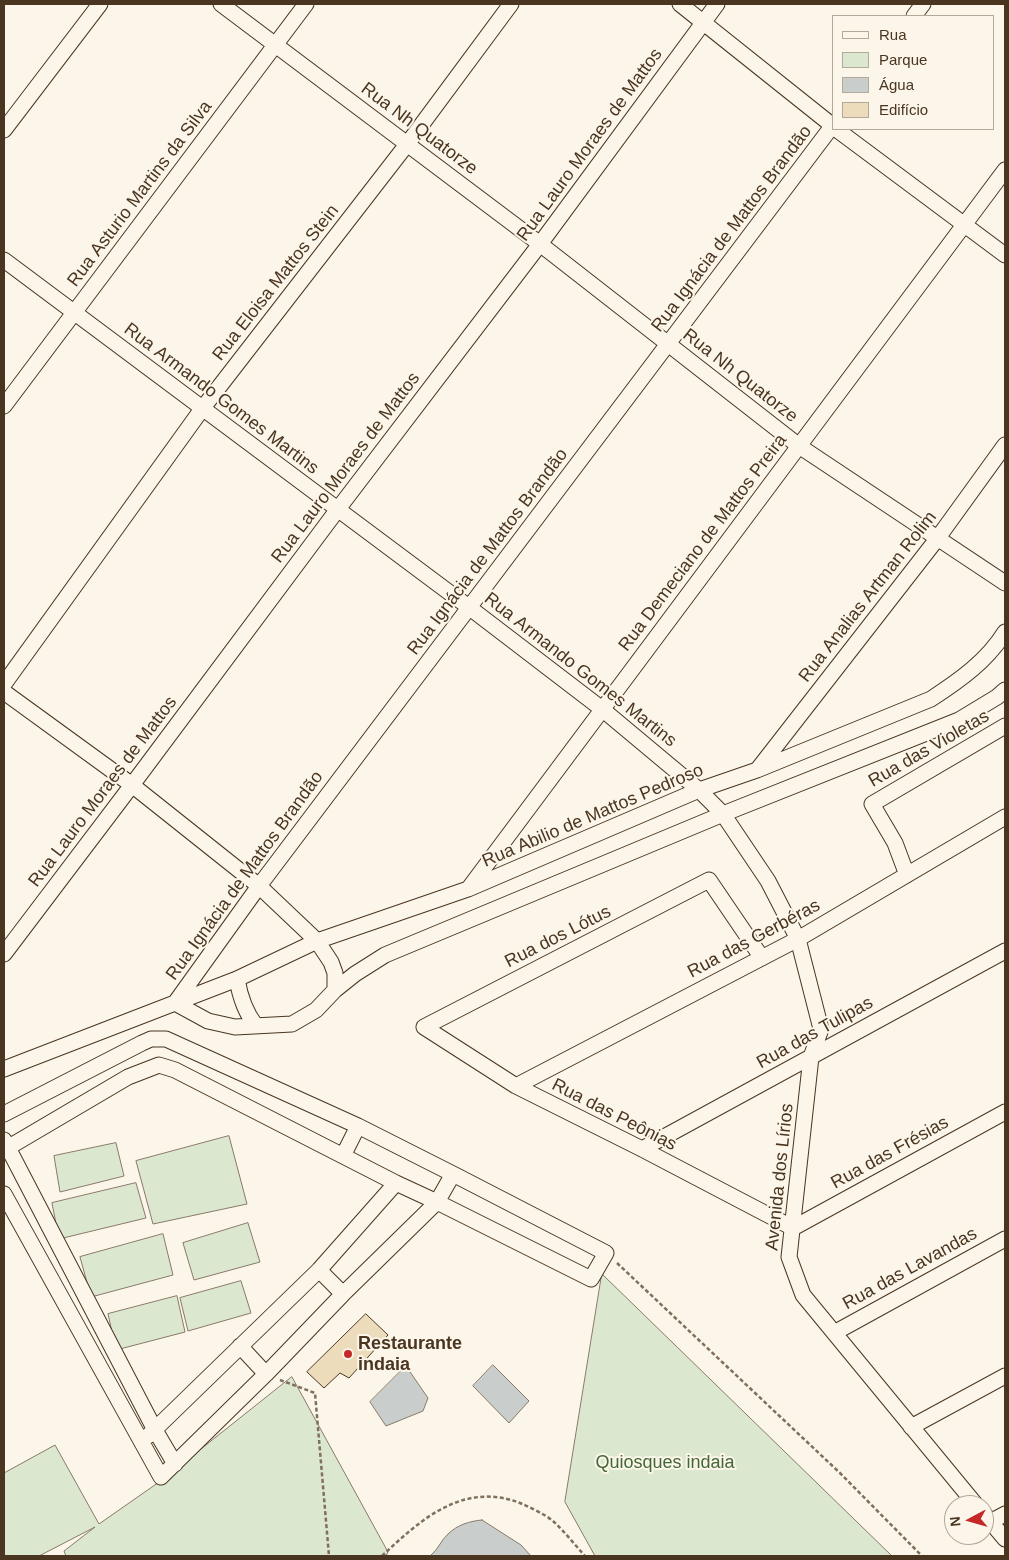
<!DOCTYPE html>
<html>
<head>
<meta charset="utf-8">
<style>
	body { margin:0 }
	#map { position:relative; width:1009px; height:1560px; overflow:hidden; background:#fbf6e9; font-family:Arial,sans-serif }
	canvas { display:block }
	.frame { position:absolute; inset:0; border:5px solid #4a3520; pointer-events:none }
	.legend { position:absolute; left:832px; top:15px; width:162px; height:115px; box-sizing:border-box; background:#fbf6e9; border:1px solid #b4a999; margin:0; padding:6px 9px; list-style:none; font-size:15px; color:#4a3520 }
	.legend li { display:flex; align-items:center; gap:10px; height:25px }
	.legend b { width:25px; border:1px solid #b4a999 }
	.north { position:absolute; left:944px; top:1495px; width:50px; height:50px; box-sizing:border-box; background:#fbf6e9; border:1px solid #b4a999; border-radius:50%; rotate:264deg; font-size:14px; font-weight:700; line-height:20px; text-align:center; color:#4a3520 }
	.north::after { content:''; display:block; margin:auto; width:18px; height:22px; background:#c62828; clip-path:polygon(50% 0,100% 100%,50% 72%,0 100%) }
</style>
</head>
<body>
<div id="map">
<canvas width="1009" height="1560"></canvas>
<div class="frame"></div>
<ul class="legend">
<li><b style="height:6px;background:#fbf6e9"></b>Rua</li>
<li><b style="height:14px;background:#dce7d0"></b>Parque</li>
<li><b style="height:14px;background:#c9cecd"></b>Água</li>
<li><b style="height:14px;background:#ecdcbc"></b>Edifício</li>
</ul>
<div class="north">N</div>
</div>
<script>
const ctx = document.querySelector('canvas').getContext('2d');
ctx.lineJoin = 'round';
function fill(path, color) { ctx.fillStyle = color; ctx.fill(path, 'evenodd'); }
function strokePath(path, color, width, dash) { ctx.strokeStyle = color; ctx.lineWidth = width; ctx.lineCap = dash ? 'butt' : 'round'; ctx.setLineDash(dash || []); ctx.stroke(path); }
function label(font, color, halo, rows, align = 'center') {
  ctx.font = font + ' Arial,sans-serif'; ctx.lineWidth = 4; ctx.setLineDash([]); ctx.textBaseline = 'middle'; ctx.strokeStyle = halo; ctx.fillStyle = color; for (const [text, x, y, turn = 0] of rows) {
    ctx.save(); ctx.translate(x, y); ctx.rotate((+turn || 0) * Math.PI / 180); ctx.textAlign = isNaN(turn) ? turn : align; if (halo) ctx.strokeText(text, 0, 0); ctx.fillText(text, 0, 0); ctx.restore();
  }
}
const green = new Path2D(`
	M229 1136 247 1204 153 1224 136 1161Z
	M116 1143 124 1176 60 1192 54 1156Z
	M136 1183 146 1218 59 1239 52 1203Z
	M248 1223 260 1262 194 1280 183 1243Z
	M163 1234 173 1275 91 1297 80 1257Z
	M602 1274 892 1556H595L565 1502Z
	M241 1281 251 1313 188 1331 180 1298Z
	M177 1296 185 1332 116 1350 108 1314Z
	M292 1377 388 1552 386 1556H66L64 1551 95 1527 39 1556H4V1473L55 1445 99 1524 162 1480Z`);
fill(green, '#dce7d0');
strokePath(green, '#887966', 1);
const water = new Path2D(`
	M493 1365 529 1401 509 1423 473 1386Z
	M406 1366 428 1398 423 1411 386 1426 370 1402Z
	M482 1520 521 1545 531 1556H430C438 1550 441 1540 448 1534 457 1525 470 1521 482 1520Z`);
fill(water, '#c9cecd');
strokePath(water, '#887966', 1);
const building = new Path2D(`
	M366 1314 388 1335 349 1378 340 1373 324 1388 307 1372Z`);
fill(building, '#ecdcbc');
strokePath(building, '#4a3520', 1);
const minor = new Path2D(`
	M221 4 540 244 799 446 1005 583
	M680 4 833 126
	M914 16 923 4
	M836 129 1005 255
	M4 130 100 4
	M4 260 470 608 602 709 699 790 723 814 768 881 798 939 821 1029 811 1057 789 1257 803 1295 976 1505
	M4 406 306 4
	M4 684 202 409 408 143 511 4
	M4 692 132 785 259 886 317 941 331 962 335 973V990
	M758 769 937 539 1005 445
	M907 875 895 843 872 804 1005 726
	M469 888 1005 170
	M4 954 132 785 338 509 540 244 717 4
	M762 958 709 880 424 1027 516 1086 642 1149 793 1228 1005 1112
	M237 979C240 997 245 1012 256 1026
	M175 1003 259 886 833 125
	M175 1003 208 1021 235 1027 292 1024 316 1010 335 990 355 974 385 955 728 812 959 720 997 697 1005 690
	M4 1069 237 979 317 941 468 889 699 790 757 770 931 699C960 680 987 661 1005 632
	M516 1086 798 939 1005 817
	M4 1114 142 1043 151 1039H166L358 1126 453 1174 437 1202 396 1183 175 1070 159 1065 128 1077 4 1150
	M4 1140 155 1430 175 1464
	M642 1149 1005 951
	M343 1156 358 1126
	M4 1194 161 1477 266 1374 343 1294 437 1202 591 1279 606 1253 453 1174
	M319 1270 343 1294
	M834 1333 1005 1239
	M240 1346 266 1374
	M911 1427 1005 1376
	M148 1436 319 1270 396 1183
	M984 1514 1005 1539
	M990 1522 1005 1514`);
strokePath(minor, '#4a3520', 17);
strokePath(new Path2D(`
	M617 1263 840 1473 922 1556
	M280 1380 315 1393 329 1556
	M382 1556C420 1520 463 1481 520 1503 531 1508 545 1514 554 1522 565 1532 575 1545 585 1556`), '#7f6f5c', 2.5, [4, 2.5]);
strokePath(minor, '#fbf6e9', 15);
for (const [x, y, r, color] of [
	[348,1354,5,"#c62828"]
]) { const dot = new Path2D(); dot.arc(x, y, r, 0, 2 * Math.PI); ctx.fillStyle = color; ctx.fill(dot); strokePath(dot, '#fbf6e9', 2); }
label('18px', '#4a3520', '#fbf6e9', [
	["Rua Nh Quatorze",419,129,37],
	["Rua Lauro Moraes de Mattos",590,145,-54],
	["Rua Asturio Martins da Silva",140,194,-53],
	["Rua Ignácia de Mattos Brandão",732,229,-53],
	["Rua Eloisa Mattos Stein",276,283,-52],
	["Rua Nh Quatorze",740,376,38],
	["Rua Armando Gomes Martins",221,399,37],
	["Rua Lauro Moraes de Mattos",346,468,-53],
	["Rua Demeciano de Mattos Preira",703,543,-53],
	["Rua Ignácia de Mattos Brandão",488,552,-53],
	["Rua Analias Artman Rolim",868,597,-52],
	["Rua Armando Gomes Martins",580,670,38],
	["Rua das Violetas",929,749,-30],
	["Rua Lauro Moraes de Mattos",103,792,-53],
	["Rua Abilio de Mattos Pedroso",593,816,-23],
	["Rua Ignácia de Mattos Brandão",245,876,-54],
	["Rua dos Lótus",558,937,-27],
	["Rua das Gerbéras",754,939,-28],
	["Rua das Tulipas",815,1033,-29],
	["Rua das Peônias",614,1115,27],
	["Rua das Frésias",890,1153,-29],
	["Avenida dos Lírios",780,1177,-84],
	["Rua das Lavandas",910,1269,-29]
]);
label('bold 18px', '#4a3520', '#fbf6e9', [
	["Restaurante",358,1344],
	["indaia",358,1365]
], 'left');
label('18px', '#436837', '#fbf6e9', [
	["Quiosques indaia",665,1463]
]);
</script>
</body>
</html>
